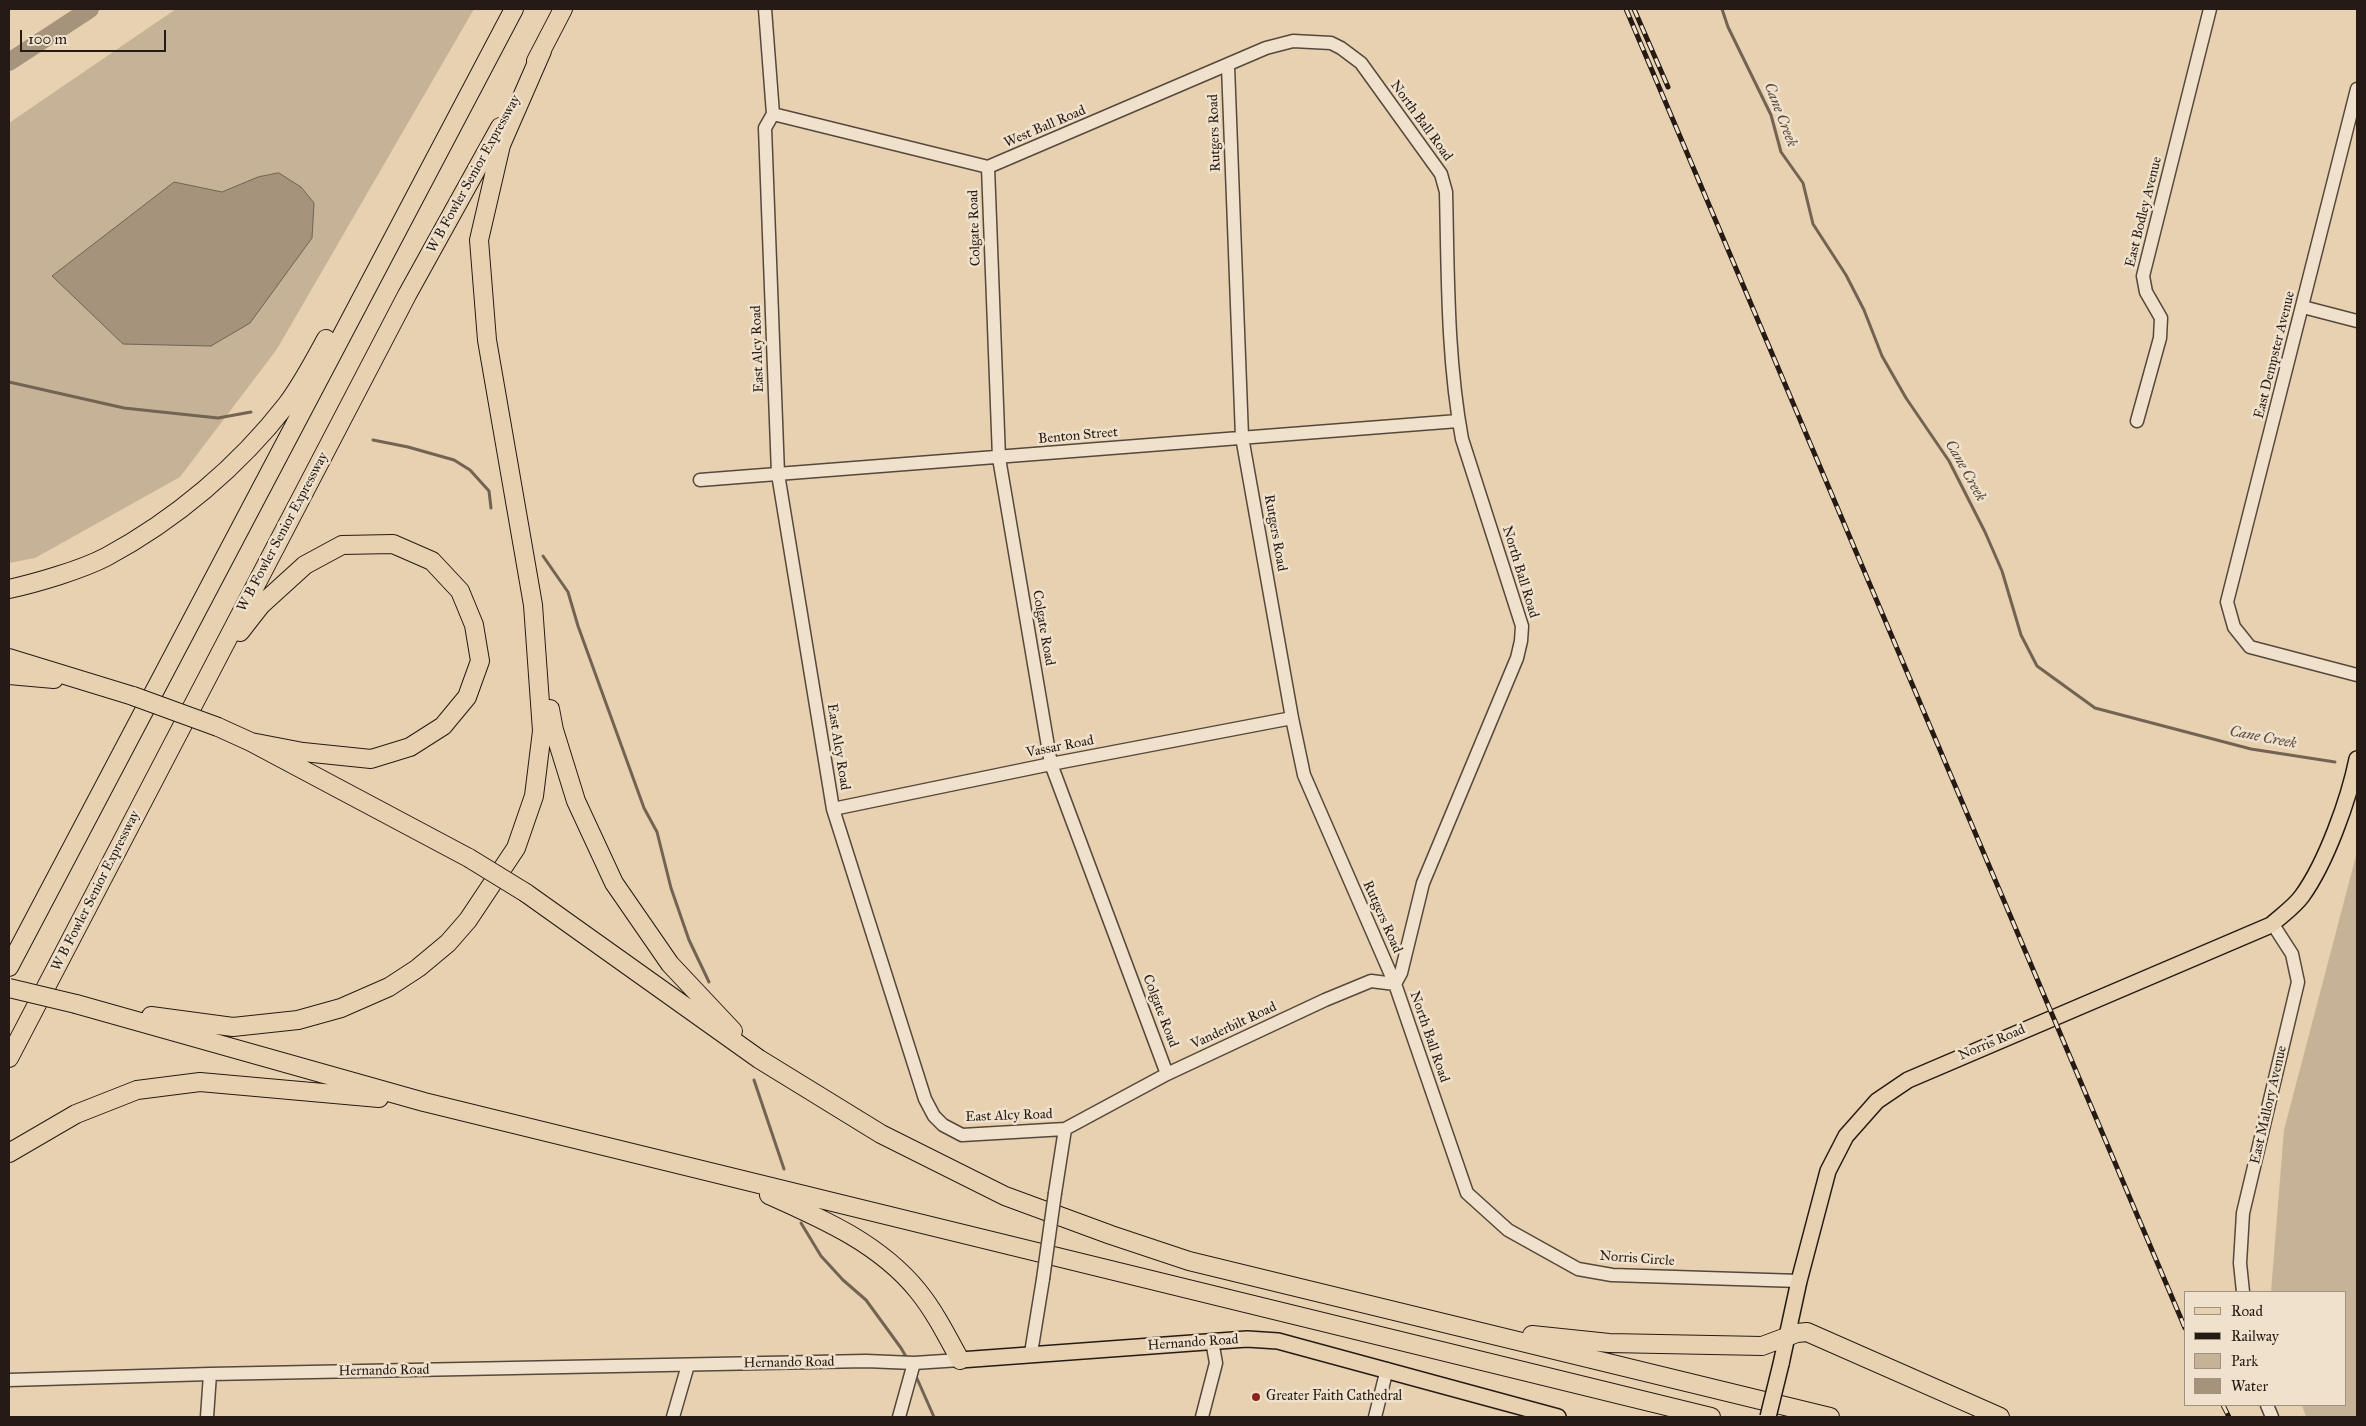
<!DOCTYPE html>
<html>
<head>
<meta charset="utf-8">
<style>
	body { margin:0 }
	#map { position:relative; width:2366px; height:1426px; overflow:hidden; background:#e7d1b1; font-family:"IM FELL Great Primer",serif }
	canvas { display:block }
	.frame { position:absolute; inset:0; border:10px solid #261b14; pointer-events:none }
	.legend { position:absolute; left:2184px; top:1291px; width:162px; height:115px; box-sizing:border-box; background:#efe1cc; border:1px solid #9f9282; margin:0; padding:6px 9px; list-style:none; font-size:15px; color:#261b14 }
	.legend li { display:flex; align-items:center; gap:10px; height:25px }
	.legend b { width:25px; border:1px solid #9f9282 }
	.scale { position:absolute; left:20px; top:30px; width:146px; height:22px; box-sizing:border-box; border:2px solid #261b14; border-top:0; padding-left:6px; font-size:15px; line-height:18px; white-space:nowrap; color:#261b14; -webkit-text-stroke:4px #efe1cc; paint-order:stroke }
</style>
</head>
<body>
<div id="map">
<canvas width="2366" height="1426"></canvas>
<div class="frame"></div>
<ul class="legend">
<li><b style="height:6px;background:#e7d1b1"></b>Road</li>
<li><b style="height:6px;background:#261b14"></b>Railway</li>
<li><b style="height:14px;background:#c6b296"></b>Park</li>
<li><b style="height:14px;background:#a5937c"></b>Water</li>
</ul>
<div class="scale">100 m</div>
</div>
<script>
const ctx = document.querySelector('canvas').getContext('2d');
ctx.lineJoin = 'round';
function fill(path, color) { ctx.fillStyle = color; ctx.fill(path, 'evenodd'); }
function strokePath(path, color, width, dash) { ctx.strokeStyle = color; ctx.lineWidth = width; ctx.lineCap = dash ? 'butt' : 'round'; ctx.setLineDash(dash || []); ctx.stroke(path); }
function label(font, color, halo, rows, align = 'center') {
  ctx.font = font + ' "IM FELL Great Primer",serif'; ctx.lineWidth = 5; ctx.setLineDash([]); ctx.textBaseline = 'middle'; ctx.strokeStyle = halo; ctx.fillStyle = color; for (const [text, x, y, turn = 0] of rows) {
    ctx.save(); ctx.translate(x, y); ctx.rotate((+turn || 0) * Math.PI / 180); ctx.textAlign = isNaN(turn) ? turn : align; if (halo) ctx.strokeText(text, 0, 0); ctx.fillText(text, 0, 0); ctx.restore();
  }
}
fill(new Path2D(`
	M176 9H474L277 349 180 477 35 558 9 563V123Z
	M2357 852V1417H2306L2302 1405H2345V1292H2271L2284 1130Z`), '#c6b296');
const water = new Path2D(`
	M279 173 301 187 314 203 312 238 250 323 211 346 123 344 52 276 174 182 222 192 258 177Z`);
fill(water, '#a5937c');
strokePath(water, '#726352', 1);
strokePath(new Path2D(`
	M1722 9 1728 27 1771 115 1781 152 1803 183 1813 224 1846 275 1864 310 1882 356 1906 398 1949 461 1985 532 2002 571 2021 635 2037 666 2095 708 2251 749 2335 762
	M9 382 124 408 218 418 251 412
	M373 440 408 447 454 460 470 470 489 491 491 508
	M543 556 568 592 578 626 644 808 657 832 671 888 689 940 709 982
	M754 1080 784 1169
	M801 1223 821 1256 843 1280 866 1300 901 1348 908 1360
	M915 1374 934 1417`), '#726352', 3);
strokePath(new Path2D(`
	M9 62 90 9`), '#a5937c', 18);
const minor = new Path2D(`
	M765 9 773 114 765 128 778 474 833 809 925 1099 934 1116 943 1125 962 1135 1065 1129 1167 1074 1325 1000 1371 981 1395 984
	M1228 66 1242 437 1292 718 1304 775 1395 984
	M2357 89 2227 602 2234 627 2250 647 2357 675
	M773 114 988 167 1266 48 1293 41 1331 43 1341 48 1361 63 1441 174 1446 192C1448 275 1447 358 1462 439L1522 626 1521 641 1517 658 1423 883 1401 973 1395 984 1467 1193 1508 1230 1578 1269 1612 1275 1799 1281
	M988 167 999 458 1051 764 1167 1074
	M2303 307 2357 321
	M2137 421 2160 338 2161 318 2146 292 2143 276 2210 9
	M700 480 1458 421
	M833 809 1051 764 1292 718
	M1055 1193 1065 1129
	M2243 1292 2240 1263 2243 1213 2298 982 2292 954 2272 923
	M1031 1353 1043 1279
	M9 1380 210 1374 866 1361 914 1363 960 1360
	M2267 1405 2272 1417
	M207 1417 210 1374
	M673 1417 688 1365
	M899 1417 914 1363
	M1202 1417 1216 1363 1212 1341
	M1375 1417 1387 1369`);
const major = new Path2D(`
	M960 1360 1247 1339 1278 1341 1558 1417
	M1781 1364 1799 1281 1828 1171 1846 1136 1877 1101 1908 1080 2271 925C2281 916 2294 907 2302 896 2326 863 2349 799 2357 759`);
const highway = new Path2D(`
	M536 61 563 9
	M9 589C36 583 81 570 106 557 175 520 239 466 287 404 302 384 314 361 326 339
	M240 632 261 605 305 565 342 545 393 544 432 561 460 591 474 625 480 661 467 697 443 726 410 747 371 759 303 752 251 742
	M9 658 133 696
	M9 675 54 679
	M550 709 554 730 576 801 614 883 670 964 733 1031
	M218 727 251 742 469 858
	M526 893 759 1059 881 1134 1005 1196 1111 1235 1189 1261 1830 1417
	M9 967 514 9
	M76 1004 424 1102 1711 1417
	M151 1016 233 1027 298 1020 341 1008 389 987 418 968 448 943 468 920 516 848 534 796 542 731 533 605 487 340 479 240 501 145 542 51
	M9 1058 407 295 500 127
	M9 1153 76 1114 137 1090 200 1082 379 1098
	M769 1195C823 1219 880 1244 918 1291 935 1312 947 1336 960 1360
	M1532 1335 1609 1343 1762 1346 1797 1333 1807 1332 2000 1417`);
strokePath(minor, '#56483b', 15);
strokePath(major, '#261b14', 18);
strokePath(highway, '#261b14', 20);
strokePath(minor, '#efe1cc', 12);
strokePath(major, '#e7d1b1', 15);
strokePath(highway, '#e7d1b1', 18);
const rail = new Path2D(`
	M1626 9 2185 1328
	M1634 9 1668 87
	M2223 1405 2229 1417`);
strokePath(rail, '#261b14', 5);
strokePath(rail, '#efe1cc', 3, [9]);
const minorBridge = new Path2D(`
	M1043 1279 1055 1193`);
const majorBridge = new Path2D(`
	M1768 1417 1781 1364`);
const highwayBridge = new Path2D(`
	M133 696 218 727
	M469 858 526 893
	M9 988 76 1004`);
strokePath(minorBridge, '#56483b', 15, []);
strokePath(majorBridge, '#261b14', 18, []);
strokePath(highwayBridge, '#261b14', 20, []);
strokePath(minorBridge, '#efe1cc', 12);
strokePath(majorBridge, '#e7d1b1', 15);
strokePath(highwayBridge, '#e7d1b1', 18);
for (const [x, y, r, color] of [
	[1256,1397,5,"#8f2418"]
]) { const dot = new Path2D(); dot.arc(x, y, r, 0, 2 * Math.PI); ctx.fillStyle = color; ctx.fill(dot); strokePath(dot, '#efe1cc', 2); }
label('14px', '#261b14', '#efe1cc', [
	["North Ball Road",1421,121,54],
	["West Ball Road",1045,127,-23],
	["Rutgers Road",1215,133,-92],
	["W B Fowler Senior Expressway",474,174,-61],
	["East Bodley Avenue",2144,212,-76],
	["Colgate Road",975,228,-92],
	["East Alcy Road",758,349,-92],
	["East Dempster Avenue",2275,355,-76],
	["Benton Street",1078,436,-5],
	["W B Fowler Senior Expressway",283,532,-62],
	["Rutgers Road",1275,533,80],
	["North Ball Road",1520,572,73],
	["Colgate Road",1043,628,80],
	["East Alcy Road",838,747,81],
	["Vassar Road",1060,747,-11],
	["W B Fowler Senior Expressway",96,891,-63],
	["Rutgers Road",1382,917,66],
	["Colgate Road",1160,1011,69],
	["Vanderbilt Road",1234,1026,-25],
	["North Ball Road",1429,1037,71],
	["Norris Road",1992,1043,-23],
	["East Mallory Avenue",2269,1105,-77],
	["East Alcy Road",1009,1116,-2],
	["Norris Circle",1637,1259,4],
	["Hernando Road",1193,1343,-4],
	["Hernando Road",789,1363,-1],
	["Hernando Road",384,1371,-1]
]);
label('14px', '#261b14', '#efe1cc', [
	["Greater Faith Cathedral",1266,1397]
], 'left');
label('italic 15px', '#594b3e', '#efe1cc', [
	["Cane Creek",1780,115,69],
	["Cane Creek",1965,471,61],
	["Cane Creek",2263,738,11]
]);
</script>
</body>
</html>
